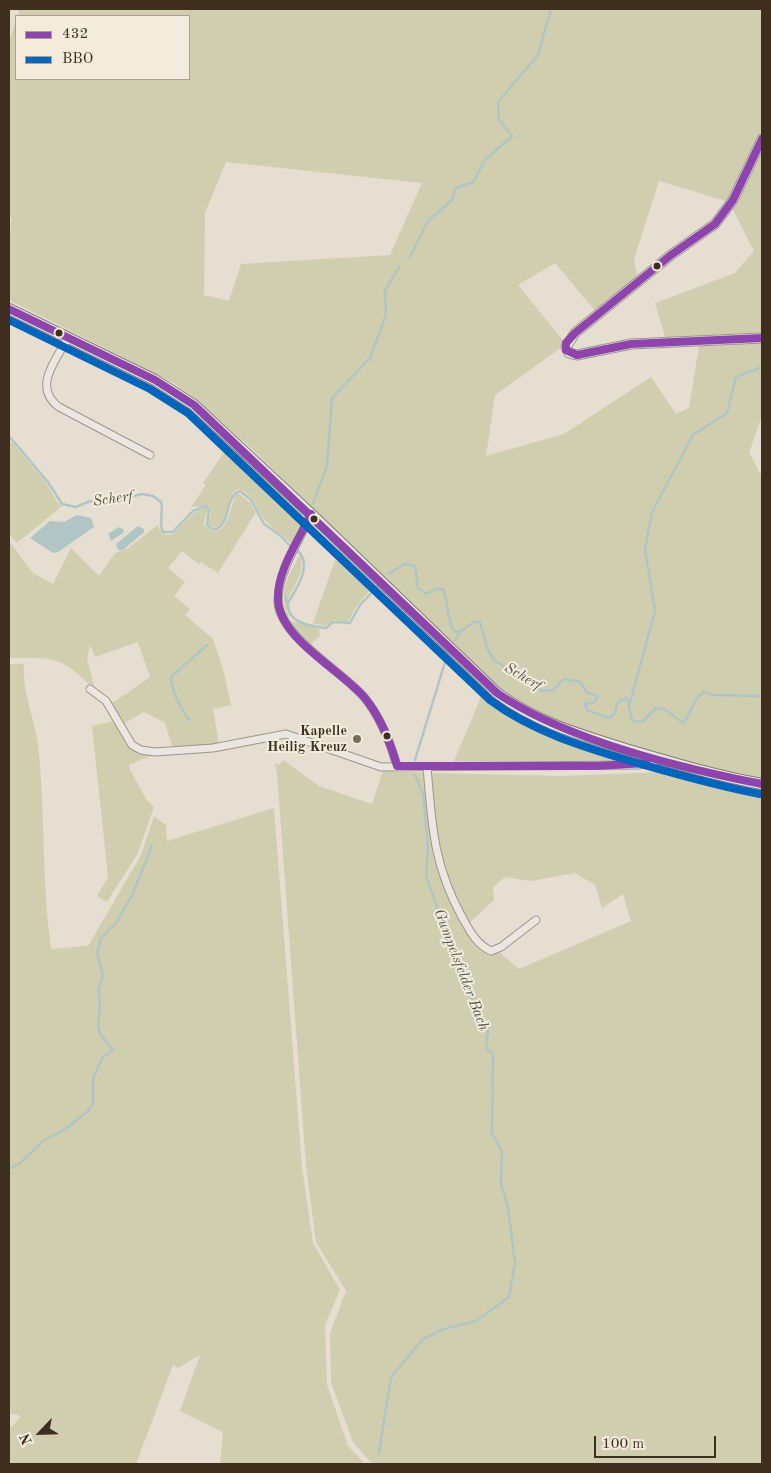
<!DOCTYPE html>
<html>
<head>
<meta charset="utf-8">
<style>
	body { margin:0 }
	#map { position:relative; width:771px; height:1473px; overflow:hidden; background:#e5ded1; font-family:"Old Standard TT",serif }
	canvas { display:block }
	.frame { position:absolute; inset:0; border:10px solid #3e2e1e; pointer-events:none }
	.legend { position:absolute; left:15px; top:15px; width:175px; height:65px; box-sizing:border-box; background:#f3ecdc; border:1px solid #aba090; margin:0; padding:6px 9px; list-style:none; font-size:15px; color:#3e2e1e }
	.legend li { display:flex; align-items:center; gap:10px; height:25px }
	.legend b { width:25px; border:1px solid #aba090 }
	.north { position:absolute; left:15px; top:1408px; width:50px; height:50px; -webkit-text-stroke:4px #f3ecdc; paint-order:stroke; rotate:246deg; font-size:14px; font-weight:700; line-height:20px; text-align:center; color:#3e2e1e }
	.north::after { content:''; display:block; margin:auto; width:18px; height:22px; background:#3e2e1e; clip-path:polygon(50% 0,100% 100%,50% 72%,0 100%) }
	.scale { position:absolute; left:594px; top:1436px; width:122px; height:22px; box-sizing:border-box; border:2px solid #3e2e1e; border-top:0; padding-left:6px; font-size:15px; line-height:18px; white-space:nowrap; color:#3e2e1e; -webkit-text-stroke:4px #f3ecdc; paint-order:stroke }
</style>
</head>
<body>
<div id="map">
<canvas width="771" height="1473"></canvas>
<div class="frame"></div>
<ul class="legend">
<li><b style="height:6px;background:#8e44ad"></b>432</li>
<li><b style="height:6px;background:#0065bd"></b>BBO</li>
</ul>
<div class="north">N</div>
<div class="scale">100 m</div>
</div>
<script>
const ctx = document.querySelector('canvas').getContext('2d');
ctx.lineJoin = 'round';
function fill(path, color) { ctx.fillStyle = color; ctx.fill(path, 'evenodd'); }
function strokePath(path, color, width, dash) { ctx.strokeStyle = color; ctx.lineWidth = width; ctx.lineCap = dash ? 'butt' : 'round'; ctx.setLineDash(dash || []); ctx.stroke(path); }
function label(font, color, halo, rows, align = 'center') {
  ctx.font = font + ' "Old Standard TT",serif'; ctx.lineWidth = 4; ctx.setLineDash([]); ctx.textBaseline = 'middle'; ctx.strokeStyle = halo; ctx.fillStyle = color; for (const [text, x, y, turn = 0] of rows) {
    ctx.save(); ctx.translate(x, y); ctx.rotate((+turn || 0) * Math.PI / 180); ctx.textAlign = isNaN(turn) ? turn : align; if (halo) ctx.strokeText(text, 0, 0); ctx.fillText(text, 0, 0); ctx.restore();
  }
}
fill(new Path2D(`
	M15 9H762V416L749 453 762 477V779L730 773 657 753 552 721 528 710 479 672 251 448 197 400 170 381 9 300V233L12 219 9 217V42L16 20V79H189V16H18L19 11ZM226 162 422 183 390 255 241 264 229 301 204 295 205 213ZM659 181 729 202 754 251 735 273 655 303 667 343 700 340 689 408 676 414 651 377 564 434 486 456 495 395 566 344 518 285 555 263 598 314 638 281 634 259Z
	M9 439 46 482 57 502 62 506 17 543 9 534Z
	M229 445 302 514 303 523 293 545C285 536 273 530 266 521 255 510 255 494 238 489 224 496 231 524 214 528L208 524 211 513 209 506 191 507 206 485 203 483Z
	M237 492 250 503 256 512 218 573 201 562 199 564 182 551 168 568 185 582 174 596 190 609 185 615 213 639 223 669 231 705 213 709 219 744 173 749 165 723 144 712 123 724 111 704 150 677 138 642 95 657 90 645 87 659 95 690C61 656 55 657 9 658V541L33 573 53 584 71 548 99 576 115 553 127 549 158 525 160 530 166 535 173 534 194 513 205 508 208 510 204 521 205 526 214 532C231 528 230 505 237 492Z
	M339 549 363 574 372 588 358 604 348 622 333 620 326 626 313 623Z
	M300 555C308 585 276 594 291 621L319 629 320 636 311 644C276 617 277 591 300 555Z
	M9 664H24C22 695 37 723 39 754 45 819 42 885 51 949L88 946 141 855 154 816 166 825 167 841 274 808 302 1168 313 1243 340 1290 325 1325 327 1385 348 1446 365 1464H220L223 1432 180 1411 200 1355 178 1368 173 1365 136 1464H9V1430L21 1416 9 1413Z
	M484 690 522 721 561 736 639 759 636 761H454Z
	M114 721C124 739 129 753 152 755L129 765V768L146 799 154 807 138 853 107 902 97 896 108 877 92 726Z
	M283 760 319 786 372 804 383 771 423 773 426 778C433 853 436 889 483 952L497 950 519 969 631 921 623 894 602 908 595 885 575 873 531 881 505 877 493 887 494 900 468 924 452 894 438 848 431 773 561 776 665 772 738 790 762 792V1464H372L353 1442 331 1382 330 1333 346 1291 316 1242 306 1165 277 773 275 763 279 765Z`), '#cfceaf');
fill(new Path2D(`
	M77 515 91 518 94 527 58 552 53 553 30 538 50 521 64 522Z
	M138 526 144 529V532L123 550H118L116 544Z
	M119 527 124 530 123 533 111 541 108 534Z`), '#b1c6c4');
strokePath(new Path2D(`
	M410 257 428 221 452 200 456 188 473 182 485 160 512 136 499 120 498 102 538 55 551 9
	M9 436 48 482 62 504 76 507 90 501 101 504 142 494 153 496 161 502C164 512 158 523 163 532H173L193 511 206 506 209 510 207 525 214 530C232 525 224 496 240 491L251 500 264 524 281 536 291 547
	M313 503 327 466 332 398 370 358 386 315 385 291 399 267
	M298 551C313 566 296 589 288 603 287 623 309 626 326 628L333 622 350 623 360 605 379 585
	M389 574 404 564 415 566 418 588 426 594 436 589H443C448 602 447 619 454 631L460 632 474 622H480L487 648 494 660 542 691 553 690 564 679 580 682 587 693 598 696 595 702 585 704 587 710 609 718 615 713 618 702 627 698 632 720 637 722 643 721 656 708 666 710 683 723C691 714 692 700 704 692L713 695 762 696
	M285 597 288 603
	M455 640 460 632
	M630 703 655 611 645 549 652 512 693 435 727 413 736 377 762 367
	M190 720C182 713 171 689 171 677L207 645
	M415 760 446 659
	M9 1169 19 1164 44 1140 64 1130 88 1111 93 1103V1078L103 1057 113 1050 101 1035 98 1027 100 1008 99 987 103 976 97 953 101 938 116 923 133 893 152 846
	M379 1453 391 1377 423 1339 444 1329 476 1321 509 1297 515 1263 508 1207 501 1184 502 1152 492 1133 493 1054 486 1048 488 1031 464 982 426 876 428 847 423 793 415 775`), '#b1c6c4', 2.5);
const minor = new Path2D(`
	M68 338C56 360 32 387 59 407L150 455
	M311 514C300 540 279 570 278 599 276 634 342 671 364 697 379 715 391 743 397 766
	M90 689 106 701 132 745 141 750 155 752 213 748 286 734 381 767 638 765 653 762 658 758
	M427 767C432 825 433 864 462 917 470 931 476 944 491 951L501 947 536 920`);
const tertiary = new Path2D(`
	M762 139 733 200 715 224 671 255 575 333 566 347 569 353 577 355 631 344 762 338`);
const secondary = new Path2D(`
	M9 309 155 380 194 405 311 514 497 693C537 723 582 735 629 750 673 763 717 776 762 784`);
strokePath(minor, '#9b958c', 9);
strokePath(tertiary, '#9b958c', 11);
strokePath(secondary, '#847d74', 12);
strokePath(minor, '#ebe7e0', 7);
strokePath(tertiary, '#ebe7e0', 9);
strokePath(secondary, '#ebe7e0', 10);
strokePath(new Path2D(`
	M9 309 155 380 194 405 497 693C566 740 680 768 762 784
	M566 350V343L575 333 671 255 715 224 733 200 762 139
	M566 350 577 355 631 344 762 338
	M311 514C299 540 277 570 278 599 279 639 340 669 364 697 381 717 390 742 397 766H597L646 763`), '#8e44ad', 8);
strokePath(new Path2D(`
	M9 320 150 389 188 413 490 700C533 732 584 747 634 762 676 774 717 786 760 794`), '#0065bd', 8);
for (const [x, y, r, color] of [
	[657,266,4.5,"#3e2e1e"],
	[59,333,4.5,"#3e2e1e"],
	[314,519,4.5,"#3e2e1e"],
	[387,736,4.5,"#3e2e1e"],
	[357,739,5,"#786c5d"]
]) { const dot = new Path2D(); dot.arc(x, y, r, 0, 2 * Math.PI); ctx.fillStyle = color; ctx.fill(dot); strokePath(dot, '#f3ecdc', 2); }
label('bold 14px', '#3e2e1e', '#f3ecdc', [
	["Kapelle",347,731],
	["Heilig Kreuz",347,747]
], 'right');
label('italic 15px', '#555246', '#f3ecdc', [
	["Scherf",113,499,-8],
	["Scherf",523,677,30],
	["Gumpelsfelder Bach",461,970,69]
]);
</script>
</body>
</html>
